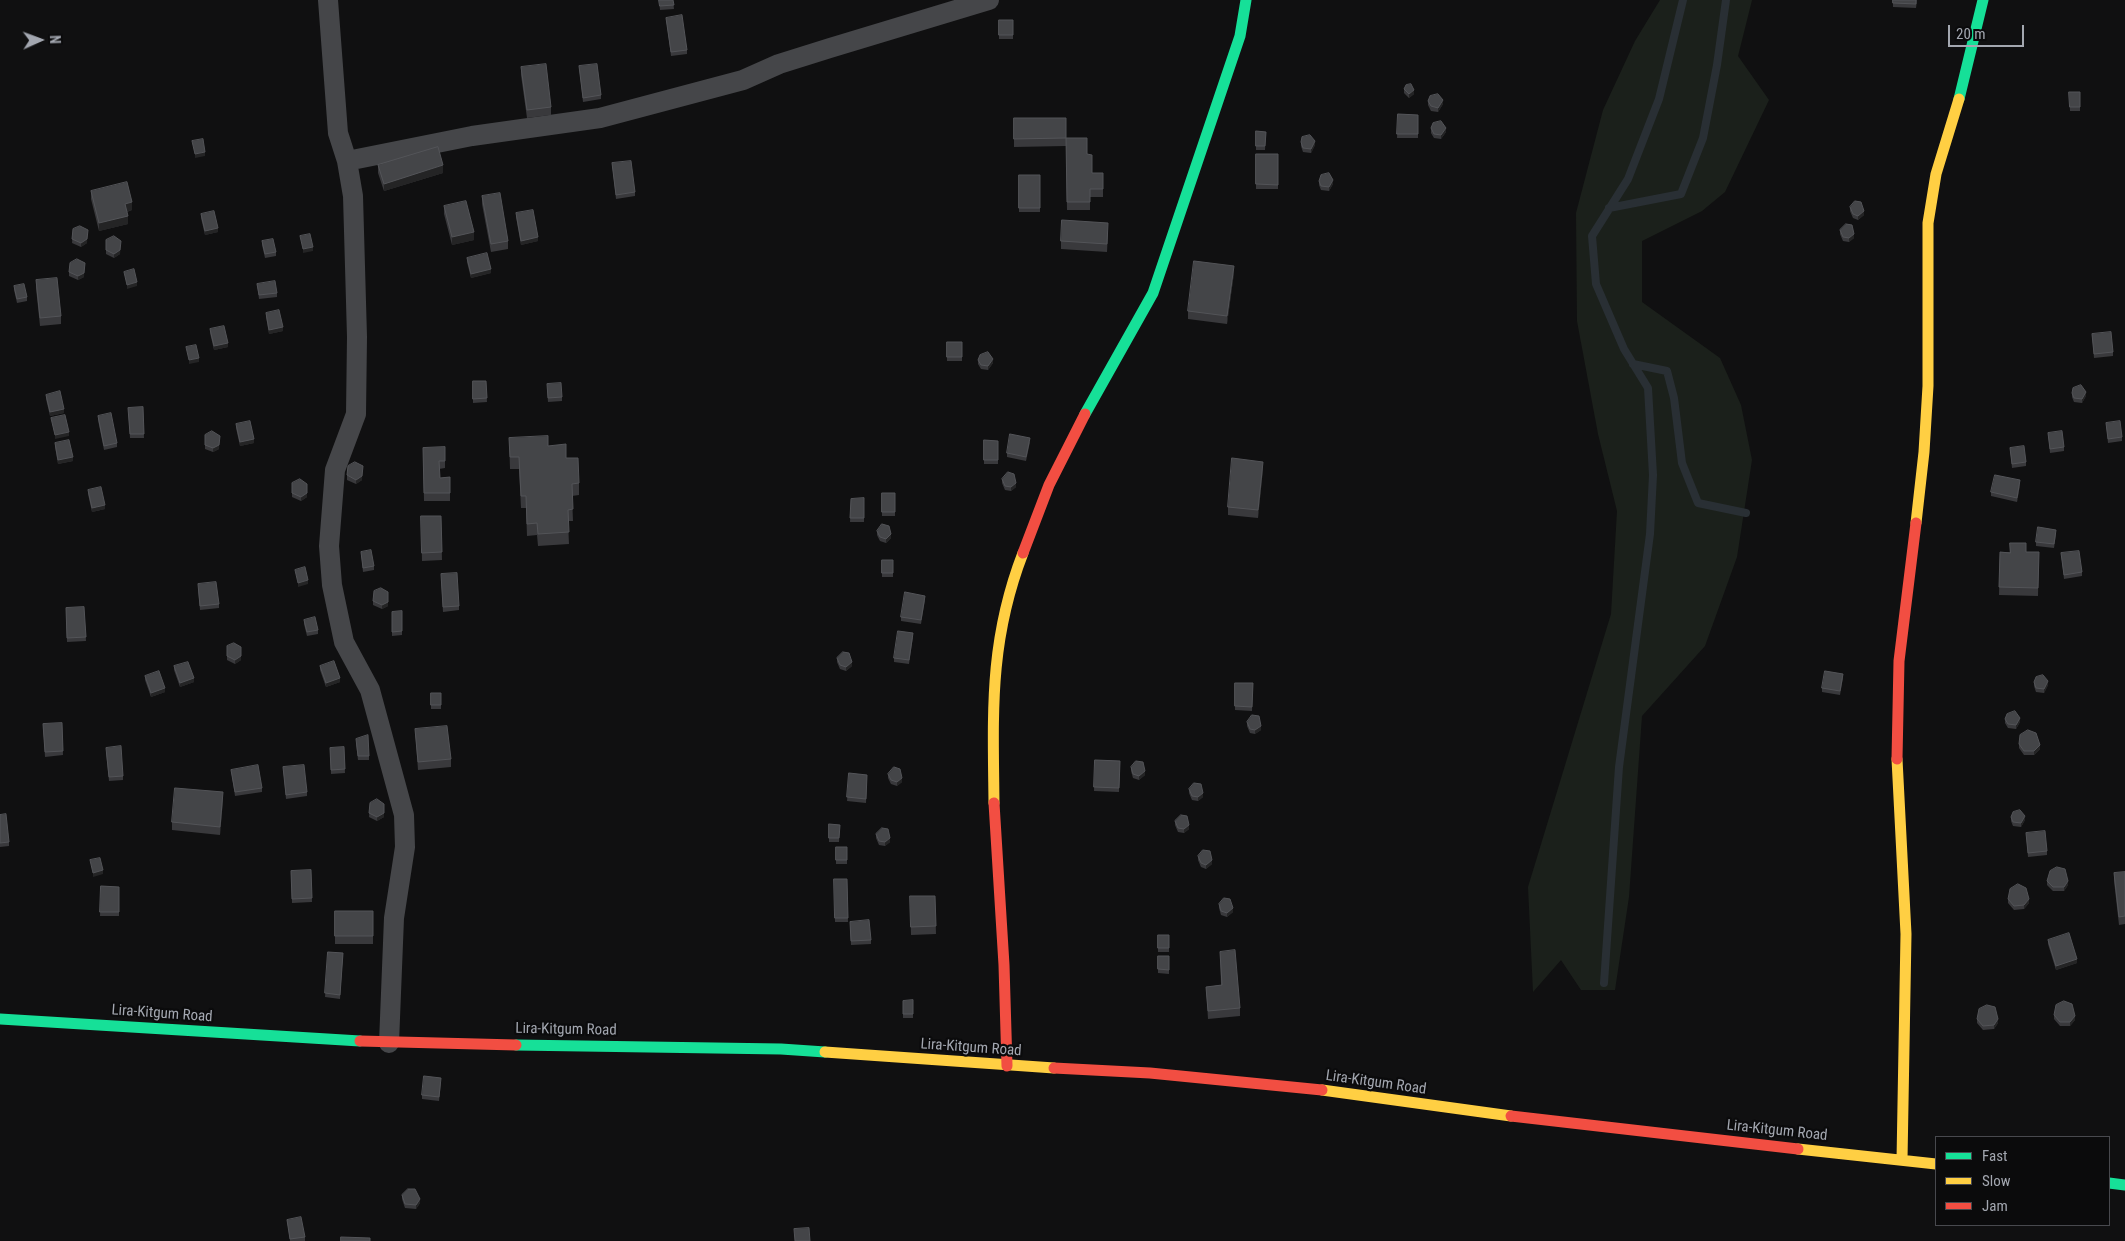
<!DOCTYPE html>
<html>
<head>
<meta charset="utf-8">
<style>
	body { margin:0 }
	#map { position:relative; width:2125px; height:1241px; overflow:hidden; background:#101011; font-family:"Roboto Condensed",sans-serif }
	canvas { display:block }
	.legend { position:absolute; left:1935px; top:1136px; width:175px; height:90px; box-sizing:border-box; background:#0b0b0c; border:1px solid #48494e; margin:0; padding:6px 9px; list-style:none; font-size:15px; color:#a3a7b0 }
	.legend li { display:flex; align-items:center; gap:10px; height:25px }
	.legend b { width:25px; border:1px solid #48494e }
	.north { position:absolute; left:15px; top:15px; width:50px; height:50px; -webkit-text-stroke:4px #0b0b0c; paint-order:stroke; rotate:88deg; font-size:14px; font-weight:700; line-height:20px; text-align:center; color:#a3a7b0 }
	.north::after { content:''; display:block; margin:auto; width:18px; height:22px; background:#a3a7b0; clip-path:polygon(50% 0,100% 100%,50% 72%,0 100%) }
	.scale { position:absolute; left:1948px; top:25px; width:76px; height:22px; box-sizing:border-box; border:2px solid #a3a7b0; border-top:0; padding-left:6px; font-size:15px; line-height:18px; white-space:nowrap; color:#a3a7b0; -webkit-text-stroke:4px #0b0b0c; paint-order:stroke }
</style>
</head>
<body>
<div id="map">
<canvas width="2125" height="1241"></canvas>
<ul class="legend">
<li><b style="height:6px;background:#16e098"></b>Fast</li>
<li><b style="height:6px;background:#ffcf43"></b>Slow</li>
<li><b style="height:6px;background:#f24e42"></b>Jam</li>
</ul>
<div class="north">N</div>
<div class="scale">20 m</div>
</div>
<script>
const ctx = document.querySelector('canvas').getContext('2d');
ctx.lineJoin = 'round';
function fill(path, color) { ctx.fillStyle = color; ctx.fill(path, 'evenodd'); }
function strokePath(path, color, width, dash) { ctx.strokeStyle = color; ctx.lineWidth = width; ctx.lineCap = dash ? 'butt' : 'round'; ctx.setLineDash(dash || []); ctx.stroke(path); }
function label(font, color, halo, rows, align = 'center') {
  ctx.font = font + ' "Roboto Condensed",sans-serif'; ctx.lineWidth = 4.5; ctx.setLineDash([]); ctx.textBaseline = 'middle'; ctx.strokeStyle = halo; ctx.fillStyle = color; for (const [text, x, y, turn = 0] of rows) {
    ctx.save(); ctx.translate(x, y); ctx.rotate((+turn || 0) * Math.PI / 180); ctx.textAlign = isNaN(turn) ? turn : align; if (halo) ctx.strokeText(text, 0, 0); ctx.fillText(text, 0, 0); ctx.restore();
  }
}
fill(new Path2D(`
	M1660 0H1752L1738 56 1769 100 1725 192 1702 211 1642 241V302L1720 358 1741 405 1752 460 1737 557 1705 646 1642 716 1629 897 1615 990H1581L1561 960 1533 992 1528 887 1611 614 1617 511 1598 434 1577 321 1576 213 1603 110 1635 41Z`), '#1b201b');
strokePath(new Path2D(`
	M1609 208 1681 194 1703 138 1717 65 1726 0
	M1633 364 1667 371 1674 398 1682 463 1698 503 1746 513
	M1604 983 1619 767 1650 534 1653 475 1648 388 1624 349 1596 284 1592 236 1628 179 1659 99 1683 0`), '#292f34', 8);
strokePath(new Path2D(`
	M328 0 338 133 347 161 353 196 357 337 356 414 335 470 329 546 332 585 344 642 370 690 404 815 405 847 394 918 389 1043
	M347 161 472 136 600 118 743 80 779 64 830 48 989 0`), '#454649', 20);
strokePath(new Path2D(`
	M1959 99 1983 0
	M1085 414 1153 293 1240 36 1246 0
	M0 1019 360 1041
	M516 1045 781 1049 825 1052
	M2109 1183 2125 1185`), '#16e098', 11);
strokePath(new Path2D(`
	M1916 523 1924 452 1928 386V223L1936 174 1959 99
	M1897 759 1906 934 1902 1160
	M994 803C993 712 989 641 1023 553
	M825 1052 1054 1068
	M1322 1090 1511 1116
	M1798 1149 1936 1164`), '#ffcf43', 11);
strokePath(new Path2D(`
	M1023 553 1049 485 1085 414
	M1897 759 1899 661 1916 523
	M994 803 1004 965 1007 1066
	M360 1041 516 1045
	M1054 1068 1150 1073 1322 1090
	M1511 1116 1798 1149`), '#f24e42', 11);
fill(new Path2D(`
	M659 0H673L674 9 660 10Z
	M1893 0H1917L1916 8 1893 7Z
	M666 18 687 50V54L671 56Z
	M999 20H1013V39H999Z
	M579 66 601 95V99L583 102Z
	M521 67 551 107V115L527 118 521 75Z
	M1404 89 1414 94 1409 98 1404 93Z
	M2069 92 2080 107V111H2070Z
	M1428 101 1443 104 1438 112 1431 111 1428 105Z
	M1398 114 1418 115V138H1397Z
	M1014 118 1066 138 1087 154 1092 173H1103V197H1090V210H1067L1066 146 1014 147Z
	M1431 128 1446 132 1441 139 1434 138 1431 133Z
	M1256 131 1266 132 1265 150H1256Z
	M1301 142 1315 145 1311 153 1303 152 1301 146Z
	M1256 154H1278V189H1256Z
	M612 163 635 192V196L616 199Z
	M378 165 443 173 384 191 378 173Z
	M1019 175H1040V212H1019Z
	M1319 181 1333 184 1329 191 1321 190 1319 185Z
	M91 191 132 210 127 212 128 224 99 231 91 199Z
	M482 196 508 241V249L491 252 482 204Z
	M444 206 474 240 452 245 444 214Z
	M1850 207 1864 215 1858 220 1853 218 1850 211Z
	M516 213 538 241 521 245 516 217Z
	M201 214 218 232 205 235 201 218Z
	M73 229 87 243 81 247 72 243Z
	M1840 230 1854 238 1849 242 1843 241 1840 234Z
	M1108 231 1107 252 1061 249V241Z
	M106 240 120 254 114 258 106 254Z
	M262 241 276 252V256L265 258 262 245Z
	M467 258 491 273 471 278 467 262Z
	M69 272 84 277 78 280 69 276Z
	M1234 273 1227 324 1188 319V311Z
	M36 280 61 316V324L40 326 36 288Z
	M257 284 277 293V297L259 299Z
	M14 286 27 297V301L17 303 14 290Z
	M266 313 283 331 269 334 266 317Z
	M210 329 228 347 214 350 210 333Z
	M2092 334 2113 352V356L2094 358Z
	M947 342H962V361H947Z
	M978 360 993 363 988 370 981 369 978 364Z
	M473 381H486L487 402 473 403Z
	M547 388 562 397V401L548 402Z
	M2072 393 2086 396 2082 403 2074 402 2072 397Z
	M46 395 64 413 50 416 46 399Z
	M143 407 144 438H130L128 408Z
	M98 416 117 443V447L104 450 98 420Z
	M2106 423 2122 437V441L2108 443Z
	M236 424 254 443 240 446 236 428Z
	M2048 433 2064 447V451L2050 453Z
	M205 435 219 449 213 452 205 449Z
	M509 438 548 446 566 458 579 483V495L572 496 573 521H568L569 544 538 546 537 535 527 536 526 508H521L519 469H510Z
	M984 440 998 441V464H984Z
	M1030 442 1026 461 1007 457V453Z
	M55 443 73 461 58 464 55 447Z
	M445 447V468L439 469 440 478 450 477V501H424L423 448Z
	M2010 448 2026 462V466L2012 468Z
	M1263 469 1258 518 1228 515V507Z
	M347 475 362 480 356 484 347 480Z
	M1002 479 1016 487 1011 491 1005 490 1002 483Z
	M292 483 307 497 301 501 292 497Z
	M2020 485 2017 502 1991 496V492Z
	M88 490 105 509 92 512 88 494Z
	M882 493H895V516H882Z
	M864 498V522H850L851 499Z
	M421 516H441L442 560 422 561Z
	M877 531 891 538 886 543 880 541 877 535Z
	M2056 534 2054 548 2036 546V542Z
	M361 552 374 566V570L363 572Z
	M2000 552H2039L2038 596 1999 595Z
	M2061 553 2082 572V576L2064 579Z
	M882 560H893V577H882Z
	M441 578 459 606V610L443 612Z
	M198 588 219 604V608L200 610Z
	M925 600 921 624 901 621V617Z
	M373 601 388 606 382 609 373 605Z
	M84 607 86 641 67 642 66 608Z
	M402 611V635L392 636V612Z
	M304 620 318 630V634L307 636 304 624Z
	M913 637 909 664 894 662V658Z
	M227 646 241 660 235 664 227 660Z
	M837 658 852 666 846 671 840 669 837 662Z
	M174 666 194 682 180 687 174 670Z
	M320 666 340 682 326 687 320 670Z
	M145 676 165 692 151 697 145 680Z
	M1843 678 1840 695 1822 692V688Z
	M2034 682 2048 685 2044 693 2036 692 2034 686Z
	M1235 683H1253L1252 711 1235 710Z
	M431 693H441V709H431Z
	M2005 719 2020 722 2016 729 2008 728 2005 723Z
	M1247 722 1261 730 1255 734 1250 733 1247 726Z
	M62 723 63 755 45 757 43 724Z
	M415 729 451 759V767L418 770Z
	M356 743 369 756V760H358Z
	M2019 744 2040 749 2034 755H2024L2019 748Z
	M344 747 345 773 331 774 330 748Z
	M106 752 123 776V780L109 781Z
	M1095 760 1120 761 1119 792 1094 791Z
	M283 767 307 792V796L286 799Z
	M1131 767 1145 775 1139 780 1133 778 1131 771Z
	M231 770 262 788V792L235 796Z
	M849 773 867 775 866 803 847 801Z
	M888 774 902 782 897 786 891 784 888 778Z
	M1189 789 1203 797 1198 801 1192 800 1189 793Z
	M223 800 220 835 172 830V822Z
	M370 803 384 817 377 821 369 817Z
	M0 815 9 842V846L0 847Z
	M2011 817 2025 820 2021 827 2013 826 2011 821Z
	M1175 821 1189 829 1184 833 1178 832 1175 825Z
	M829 824 840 825 839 842H829Z
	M2026 833 2047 851V855L2028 857Z
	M876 834 890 842 885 846 879 845 876 838Z
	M836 847H847V864H836Z
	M1198 856 1212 864 1206 869 1201 867 1198 860Z
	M311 870 312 902 292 903 291 871Z
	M2125 872V924L2119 925 2114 881V873Z
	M834 879H847L848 922H835Z
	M2047 881 2068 885 2064 891H2053L2047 885Z
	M101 886 119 887V916H100Z
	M910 896H935L936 934 911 935Z
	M2008 899 2029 903 2024 909 2014 910 2008 903Z
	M1219 904 1233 912 1227 917 1221 915 1219 908Z
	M335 911H373V944H335Z
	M850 926 871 940V944L851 945Z
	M1158 935H1169V952H1158Z
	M2048 940 2077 963 2056 970 2048 944Z
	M328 952 343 953 340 999 325 997Z
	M1220 952 1240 1008V1016L1208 1019 1206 987 1221 985Z
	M1158 956H1169V974L1158 973Z
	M913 1000V1018H903V1001Z
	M2054 1015 2075 1020 2070 1026H2060L2054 1019Z
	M1977 1019 1998 1023 1994 1029 1983 1030 1977 1023Z
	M441 1082 439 1101 422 1099V1095Z
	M402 1195 420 1203 416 1209 405 1208 402 1199Z
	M287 1220 305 1237V1241H290Z`), '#39393c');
fill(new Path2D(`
	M1414 90V94L1409 98V94Z
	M1443 100V104L1438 112V108Z
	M1446 128V132L1441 139V135Z
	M1315 141V145L1311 153V149Z
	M205 152V156L195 158V154Z
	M443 165V173L384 191V184Z
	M1333 180V184L1329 191V187Z
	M132 202V210L125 212V204Z
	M1864 211V215L1858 220V216Z
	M128 216V224L99 231V223Z
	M218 228V232L205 235V231Z
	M88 230 87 243 81 247V243Z
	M474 232V240L452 245V237Z
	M1854 234V238L1849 242V238Z
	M538 237V241L521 245V241Z
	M121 245 120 254 114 258V254Z
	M313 247V251L303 253V249Z
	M85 263 84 277 78 280V276Z
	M1234 266V273L1227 324V316Z
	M491 269V273L471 278V274Z
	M137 282V286L127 289V285Z
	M283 327V331L269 334V330Z
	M228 343V347L214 350V346Z
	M199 358V362L189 364V360Z
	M993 359V363L988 370V366Z
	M2086 392V396L2082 403V399Z
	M64 409V413L50 416V412Z
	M69 432V436L55 439V435Z
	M220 436 219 449 213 452V448Z
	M254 439V443L240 446V442Z
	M73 457V461L58 464V460Z
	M1263 462V469L1258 518V510Z
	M363 466 362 480 356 484V480Z
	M2020 480V485L2017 502V498Z
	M1016 483V487L1011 491V487Z
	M307 484V497L301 501V497Z
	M105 505V509L92 512V508Z
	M891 534V538L886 543V539Z
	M308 580V584L298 587V583Z
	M388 592V606L382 609V605Z
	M241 647V660L235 664V660Z
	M852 662V666L846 671V667Z
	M194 678V682L180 687V683Z
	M340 678V682L326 687V683Z
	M2048 681V685L2044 693V689Z
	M165 688V692L151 697V693Z
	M2020 718V722L2016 729V725Z
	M1261 726V730L1255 734V730Z
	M2040 745V749L2034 755V751Z
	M1145 771V775L1139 780V776Z
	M902 778V782L897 786V782Z
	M223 792V800L220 835V827Z
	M1203 793V797L1198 801V797Z
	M384 804V817L377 821V817Z
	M2025 816V820L2021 827V823Z
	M1189 825V829L1184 833V829Z
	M890 838V842L885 846V842Z
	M1212 860V864L1206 869V865Z
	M103 870V874L93 877V873Z
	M2068 881V885L2064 891V887Z
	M2029 899V903L2024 909V905Z
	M1233 908V912L1227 917V913Z
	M2077 959V963L2056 970V966Z
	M2075 1016V1020L2070 1026V1022Z
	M1998 1019V1023L1994 1029V1025Z
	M420 1199V1203L416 1209V1205Z`), '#242425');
const building = new Path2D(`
	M659 0H673L674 5 660 6Z
	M1893 0H1916V4L1893 3Z
	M682 15 687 50 671 52 666 18Z
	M999 20H1013V35H999Z
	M546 64 551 107 527 110 521 67Z
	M597 64 601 95 583 98 579 66Z
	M1411 84 1414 90 1409 94 1404 89 1406 85Z
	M2069 92H2080V107H2070Z
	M1438 94 1443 100 1438 108 1431 106 1428 101 1430 96Z
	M1398 114 1418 115V134H1397Z
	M1014 118H1066V138H1087V154L1092 155V173H1103V189H1090V202H1067L1066 138 1014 139Z
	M1441 121 1446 128 1441 135 1434 134 1431 128 1433 123Z
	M1256 131 1266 132 1265 146H1256Z
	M1310 135 1315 141 1311 149 1303 148 1301 142 1302 137Z
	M203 139 205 152 195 154 192 141Z
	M438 147 443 165 384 184 378 165Z
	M1256 154H1278V185L1256 184Z
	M631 161 635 192 616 195 612 163Z
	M1329 173 1333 180 1329 187 1321 186 1319 181 1321 175Z
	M1019 175H1040V208H1019Z
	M127 182 132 202 125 204 128 216 99 223 91 191Z
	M500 193 508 241 491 244 482 196Z
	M466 201 474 232 452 237 444 206Z
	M1855 201 1861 202 1864 211 1858 216 1853 214 1850 207Z
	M533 210 538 237 521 241 516 213Z
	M214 211 218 228 205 231 201 214Z
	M1062 220 1108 223 1107 244 1061 241Z
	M1846 224 1852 225 1854 234 1849 238 1843 237 1840 230Z
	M80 226 88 230 87 239 81 243 72 239 73 229Z
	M310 234 313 247 303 249 300 236Z
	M114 236 121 241 120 250 114 254 106 250V240Z
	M273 239 276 252 265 254 262 241Z
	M487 253 491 269 471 274 467 258Z
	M77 259 85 263 84 273 78 276 69 272 70 263Z
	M1194 261 1234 266 1227 316 1188 311Z
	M134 269 137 282 127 285 124 272Z
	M57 278 61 316 40 318 36 280Z
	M275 281 277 293 259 295 257 284Z
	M24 284 27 297 17 299 14 286Z
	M279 310 283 327 269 330 266 313Z
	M224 326 228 343 214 346 210 329Z
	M2111 332 2113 352 2094 354 2092 334Z
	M947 342H962V357H947Z
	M196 345 199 358 189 360 186 347Z
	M988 352 993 359 988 366 981 365 978 360 980 355Z
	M473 381H486L487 398 473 399Z
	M561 383 562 397 548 398 547 384Z
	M2081 385 2086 392 2082 399 2074 398 2072 393 2073 388Z
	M60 391 64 409 50 412 46 395Z
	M143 407 144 434H130L128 408Z
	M111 413 117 443 104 446 98 416Z
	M65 415 69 432 55 435 51 418Z
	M250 421 254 439 240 442 236 424Z
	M2120 421 2122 437 2108 439 2106 423Z
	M212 431 220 436 219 445 213 448 205 445V435Z
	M2062 431 2064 447 2050 449 2048 433Z
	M1010 434 1030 438 1026 457 1007 453Z
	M548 436V446L566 444V458H578L579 483 572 484 573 509 568 510 569 532 538 534 537 523 527 524 526 496H521L519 457H510L509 438Z
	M69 440 73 457 58 460 55 443Z
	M984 440 998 441V460H984Z
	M2024 446 2026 462 2012 464 2010 448Z
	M445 447V461H439L440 478 450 477V493H424L423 448Z
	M1232 458 1263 462 1258 510 1228 507Z
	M355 462 363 466 362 476 356 480 347 475 348 466Z
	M1008 472 1014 474 1016 483 1011 487 1005 486 1002 479Z
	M1995 475 2020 480 2017 498 1991 492Z
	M300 479 307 484V493L301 497 292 493V483Z
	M101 487 105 505 92 508 88 490Z
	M882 493H895V512H882Z
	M864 498V518H850L851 499Z
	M421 516H441L442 552 422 553Z
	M882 524 889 526 891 534 886 539 880 537 877 531Z
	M2038 527 2056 530 2054 544 2036 542Z
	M2010 543H2026V552H2039L2038 588 1999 587 2000 552 2010 553Z
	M371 550 374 566 363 568 361 552Z
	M2079 551 2082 572 2064 575 2061 553Z
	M882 560H893V573H882Z
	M305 567 308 580 298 583 295 570Z
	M457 573 459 606 443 607 441 574Z
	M216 582 219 604 200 606 198 584Z
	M381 588 388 592V602L382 605 373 601 374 591Z
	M905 592 925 596 921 620 901 617Z
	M84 607 86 637 67 638 66 608Z
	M402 611V631L392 632V612Z
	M315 617 318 630 307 632 304 620Z
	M898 631 913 633 909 660 894 658Z
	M234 643 241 647V656L235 660 227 656V646Z
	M843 652 849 653 852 662 846 667 840 665 837 658Z
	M334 661 340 678 326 683 320 666Z
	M188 662 194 678 180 683 174 666Z
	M159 671 165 688 151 693 145 676Z
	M1825 671 1843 674 1840 691 1822 688Z
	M2043 675 2048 681 2044 689 2036 688 2034 682 2036 677Z
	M1235 683H1253L1252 707 1235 706Z
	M431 693H441V705H431Z
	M2015 711 2020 718 2016 725 2008 724 2005 719 2007 714Z
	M1252 715 1259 716 1261 726 1255 730 1250 729 1247 722Z
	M62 723 63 751 45 752 43 724Z
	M447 726 451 759 418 762 415 729Z
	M2028 730 2036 733 2040 745 2034 751H2024L2019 744 2020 735Z
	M368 735 369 756H358L356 739Z
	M121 746 123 776 109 777 106 748Z
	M344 747 345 769 331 770 330 748Z
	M1095 760 1120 761 1119 788 1094 787Z
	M1136 761 1143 762 1145 771 1139 776 1133 774 1131 767Z
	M258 765 262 788 235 792 231 770Z
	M304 765 307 792 286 795 283 767Z
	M894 767 900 769 902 778 897 782 891 780 888 774Z
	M849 773 867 775 866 799 847 797Z
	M1194 783 1201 784 1203 793 1198 797 1192 796 1189 789Z
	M175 788 223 792 220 827 172 822Z
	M377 799 384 804V813L377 817 369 813 370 803Z
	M2020 810 2025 816 2021 823 2013 822 2011 817 2013 812Z
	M6 814 9 842 0 843V815Z
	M1181 815 1187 816 1189 825 1184 829 1178 828 1175 821Z
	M829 824 840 825 839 838H829Z
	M882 828 888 829 890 838 885 842 879 841 876 834Z
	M2045 831 2047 851 2028 853 2026 833Z
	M836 847H847V860H836Z
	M1203 850 1210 851 1212 860 1206 865 1201 863 1198 856Z
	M100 858 103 870 93 873 90 860Z
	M2057 867 2065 869 2068 881 2064 887H2053L2047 881 2050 871Z
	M311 870 312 898 292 899 291 871Z
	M2125 872V916L2119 917 2114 873Z
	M834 879H847L848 918H835Z
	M2018 884 2026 888 2029 899 2024 905 2014 906 2008 899 2010 889Z
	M101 886 119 887V912H100Z
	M910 896H935L936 926 911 927Z
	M1224 898 1230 899 1233 908 1227 913 1221 911 1219 904Z
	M335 911H373V936H335Z
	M869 920 871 940 851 941 850 922Z
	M2069 933 2077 959 2056 966 2048 940Z
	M1158 935H1169V948H1158Z
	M1235 950 1240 1008 1208 1011 1206 987 1222 985 1220 952Z
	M328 952 343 953 340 995 325 993Z
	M1158 956H1169V970L1158 969Z
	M913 1000V1014H903V1001Z
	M2064 1001 2072 1004 2075 1016 2070 1022H2060L2054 1015 2056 1005Z
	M1987 1005 1995 1007 1998 1019 1994 1025 1983 1026 1977 1019 1979 1009Z
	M424 1076 441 1078 439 1097 422 1095Z
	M408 1189H415L420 1199 416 1205 405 1204 402 1195Z
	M301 1217 305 1237 290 1239 287 1220Z
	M809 1228 810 1241H795L794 1229Z
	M341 1237 370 1238V1241H341Z`);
fill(building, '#444548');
strokePath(building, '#535458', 1);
label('15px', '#a3a7b0', '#0b0b0c', [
	["Lira-Kitgum Road",162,1014,4],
	["Lira-Kitgum Road",566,1030,1],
	["Lira-Kitgum Road",971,1048,4],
	["Lira-Kitgum Road",1376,1083,8],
	["Lira-Kitgum Road",1777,1131,6]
]);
</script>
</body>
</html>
